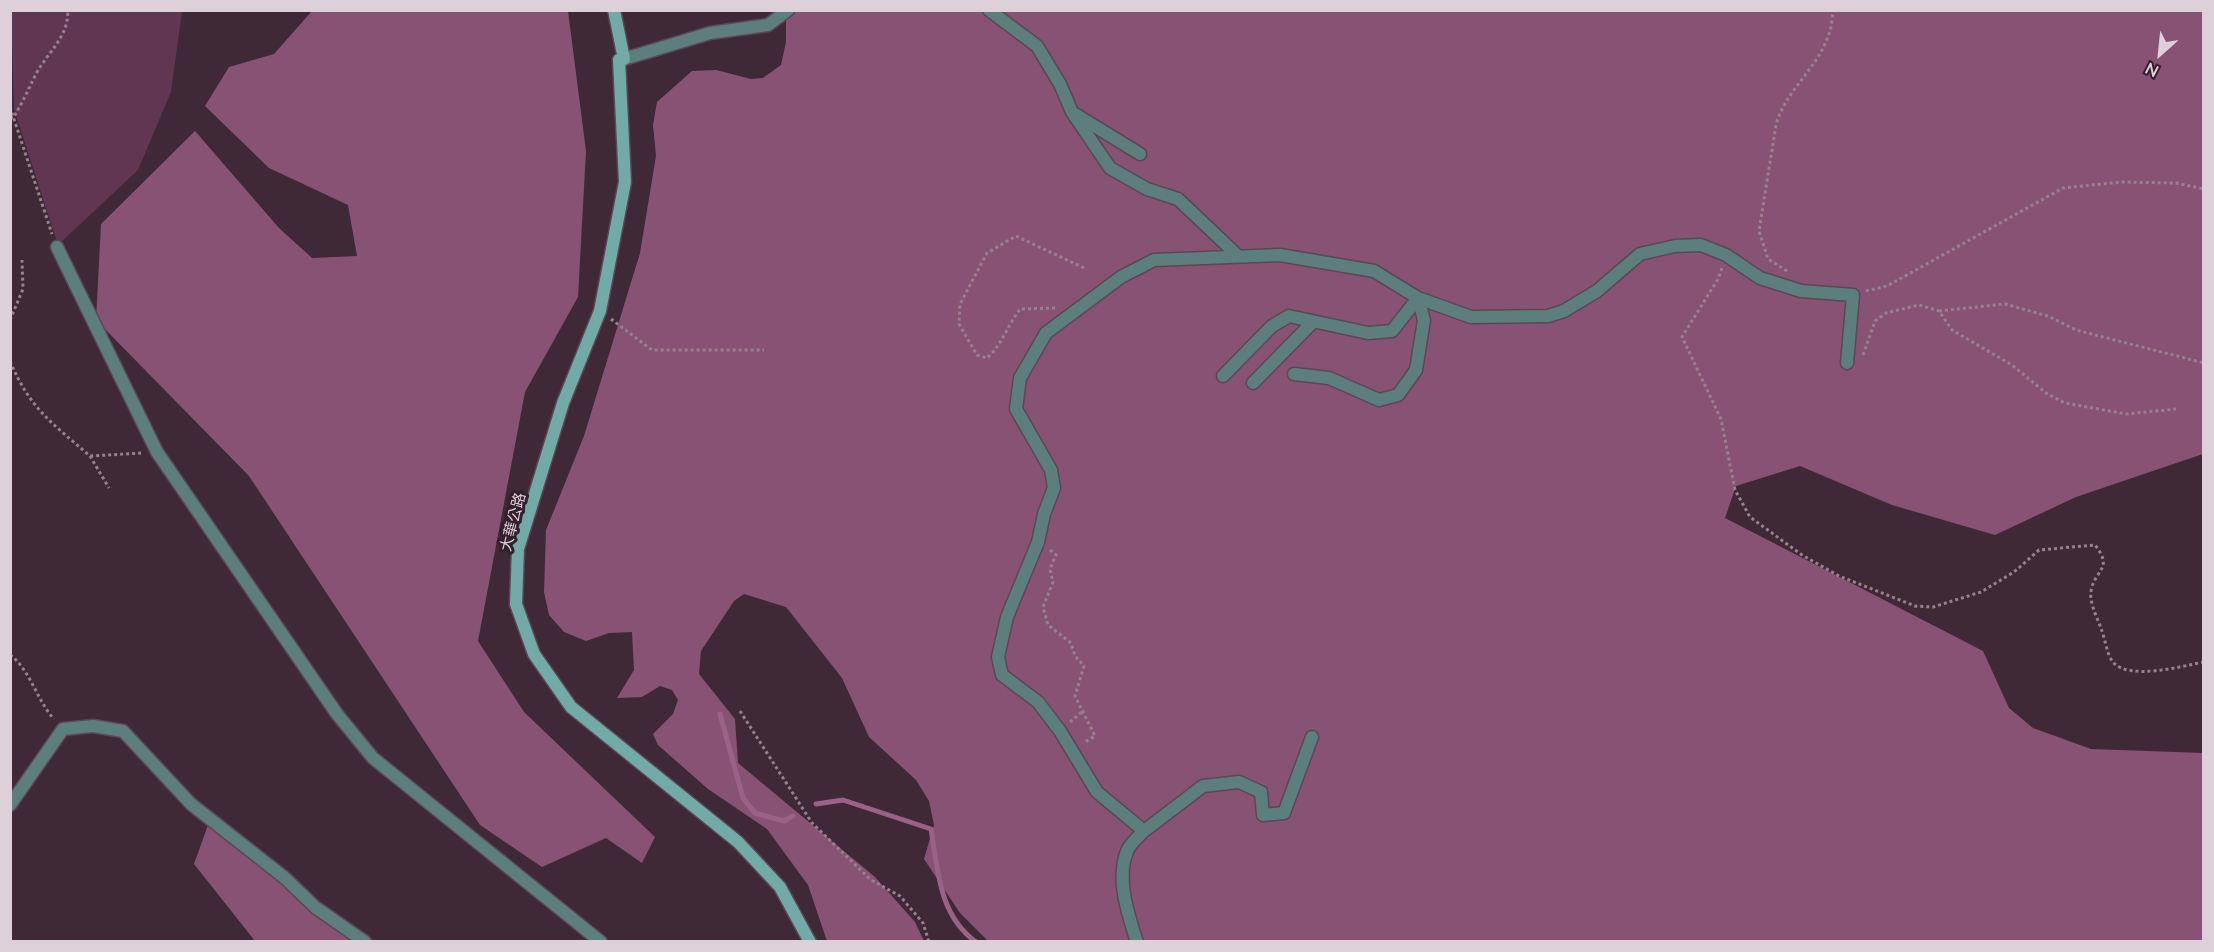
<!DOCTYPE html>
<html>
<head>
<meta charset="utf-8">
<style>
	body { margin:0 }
	#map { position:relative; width:2214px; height:952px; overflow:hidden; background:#3f2937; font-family:Lato,sans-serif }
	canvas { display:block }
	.frame { position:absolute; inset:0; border:12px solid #ded0d8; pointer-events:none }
	.north { position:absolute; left:2130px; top:24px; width:60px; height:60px; -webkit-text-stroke:4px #341f2d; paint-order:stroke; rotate:207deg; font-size:16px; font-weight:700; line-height:24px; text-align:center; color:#ded0d8 }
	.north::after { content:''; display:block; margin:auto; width:21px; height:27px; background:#ded0d8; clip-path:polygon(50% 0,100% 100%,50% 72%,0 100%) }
</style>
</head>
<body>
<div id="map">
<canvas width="2214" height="952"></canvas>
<div class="frame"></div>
<div class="north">N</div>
</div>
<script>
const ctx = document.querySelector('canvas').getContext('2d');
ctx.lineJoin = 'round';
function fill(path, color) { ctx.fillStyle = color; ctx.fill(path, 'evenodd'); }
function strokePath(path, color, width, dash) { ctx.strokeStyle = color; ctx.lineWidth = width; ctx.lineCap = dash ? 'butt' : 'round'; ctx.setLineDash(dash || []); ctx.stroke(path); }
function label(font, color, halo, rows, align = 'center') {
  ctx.font = font + ' Lato,"Noto Sans TC",sans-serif'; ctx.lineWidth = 6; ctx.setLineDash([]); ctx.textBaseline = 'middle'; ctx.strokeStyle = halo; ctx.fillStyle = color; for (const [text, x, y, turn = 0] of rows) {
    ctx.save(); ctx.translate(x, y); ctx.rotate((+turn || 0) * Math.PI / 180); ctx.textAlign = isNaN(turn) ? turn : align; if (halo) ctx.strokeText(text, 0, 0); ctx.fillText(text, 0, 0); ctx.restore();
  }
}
fill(new Path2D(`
	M11 11H182L171 92 138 170 58 245 14 109Z`), '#613652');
fill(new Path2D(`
	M312 11H568L586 151 578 297 525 392 478 641 524 712 655 837 642 863 606 838 542 867 480 825 249 476 96 320 101 224 195 131 279 228 312 258 357 256 348 205 269 168 205 106 229 67 274 54Z
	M786 11H2203V454L2076 497 1995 535 1892 505 1800 466 1736 486 1725 518 1983 651 2009 708 2033 728 2091 749 2203 753V941H988L960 913 924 859 934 825 929 801 916 780 869 737 842 678 786 607 744 594 734 601 701 651 699 674 735 719 738 763 875 877 915 922 924 941H827L808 885 767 829 708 789 658 745 653 734 673 714 678 700 672 690 660 686 642 697 617 698 634 670 632 632 609 633 586 641 564 632 549 615 544 592 546 530 584 436 640 253 656 156 653 125 657 102 692 71 716 70 751 79 763 78 781 65 786 42Z
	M208 825 357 941H255L194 864Z`), '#885275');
strokePath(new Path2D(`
	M720 714 743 798 755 813 784 821 793 816
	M816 804 843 800 931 829C938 871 939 915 976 942`), '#9a6287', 5);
const minor = new Path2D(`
	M989 10 1037 46 1060 84 1072 112 1110 168 1147 189 1178 199 1238 256
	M624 59 710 33 768 25 788 10
	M1075 114 1140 154
	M57 247 157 452 337 714 373 758 601 942
	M1294 374 1329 378 1379 400 1398 395 1416 370 1424 320 1418 298
	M1223 376 1272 326 1289 316 1368 333 1392 331 1418 298
	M1253 383 1312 323
	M10 805 63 729 93 726 123 731 191 804 285 878 315 907 365 942
	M1144 831 1203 786 1239 782 1261 792 1263 815 1284 813 1312 737
	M1137 942C1128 914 1115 877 1128 849 1132 842 1139 836 1144 831L1097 792 1060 731 1038 702 1002 675 998 657 1007 617 1038 542 1044 514 1054 488 1051 470 1016 409 1020 378 1046 333 1121 277 1154 260 1280 255 1374 271 1418 298 1471 317 1548 316 1564 311 1597 291 1640 254 1675 246 1701 245 1726 255 1760 278 1801 291 1853 295 1847 363`);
const secondary = new Path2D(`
	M614 10 624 59 619 60 625 182 600 311 563 403 518 549 516 604 534 654 571 707 738 842 780 887 810 942`);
strokePath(minor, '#5c4754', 15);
strokePath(secondary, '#5c4754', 15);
strokePath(new Path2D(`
	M10 107 52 234
	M10 117 13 118C22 104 28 90 35 76 47 52 68 39 68 10
	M1722 268 1718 279 1682 337 1721 419 1735 490 1750 517 1802 555 1839 576 1915 606 1933 607 1981 592 2014 572 2039 550 2095 545C2114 569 2095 569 2091 591 2089 603 2098 619 2102 631 2105 639 2107 655 2113 662 2129 681 2182 666 2204 662
	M1787 271 1768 259 1759 231 1776 125C1785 91 1818 68 1829 34 1832 26 1832 18 1833 10
	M1866 291 1887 286 2063 188 2122 182 2176 183 2204 189
	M1055 308 1020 309C1008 325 1001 346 987 358L977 355 959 324 960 304 987 253 1016 236 1084 268
	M1939 311 2005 304 2048 316 2076 330 2204 363
	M611 319 652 350H764
	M10 320 23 289 22 260
	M1863 355 1875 321 1886 313 1919 305 1939 311 1952 330 2012 365 2046 393 2065 403 2126 414 2176 409
	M10 361C30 409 52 423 90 456L143 453
	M90 456 109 488
	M1050 550 1056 555 1050 569 1053 582 1043 607 1048 625 1071 643 1075 656 1084 666 1075 696 1095 736 1083 743
	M10 655C30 669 37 701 54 719
	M740 711 812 823 871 880 900 896 923 923 929 942
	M1070 722 1084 710`), '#94838d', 3, [3, 3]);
strokePath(minor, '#5c7e7c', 12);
strokePath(secondary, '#71aaa7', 12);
label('15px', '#ded0d8', '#341f2d', [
	["大華公路",513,522,-75]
]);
</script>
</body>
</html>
